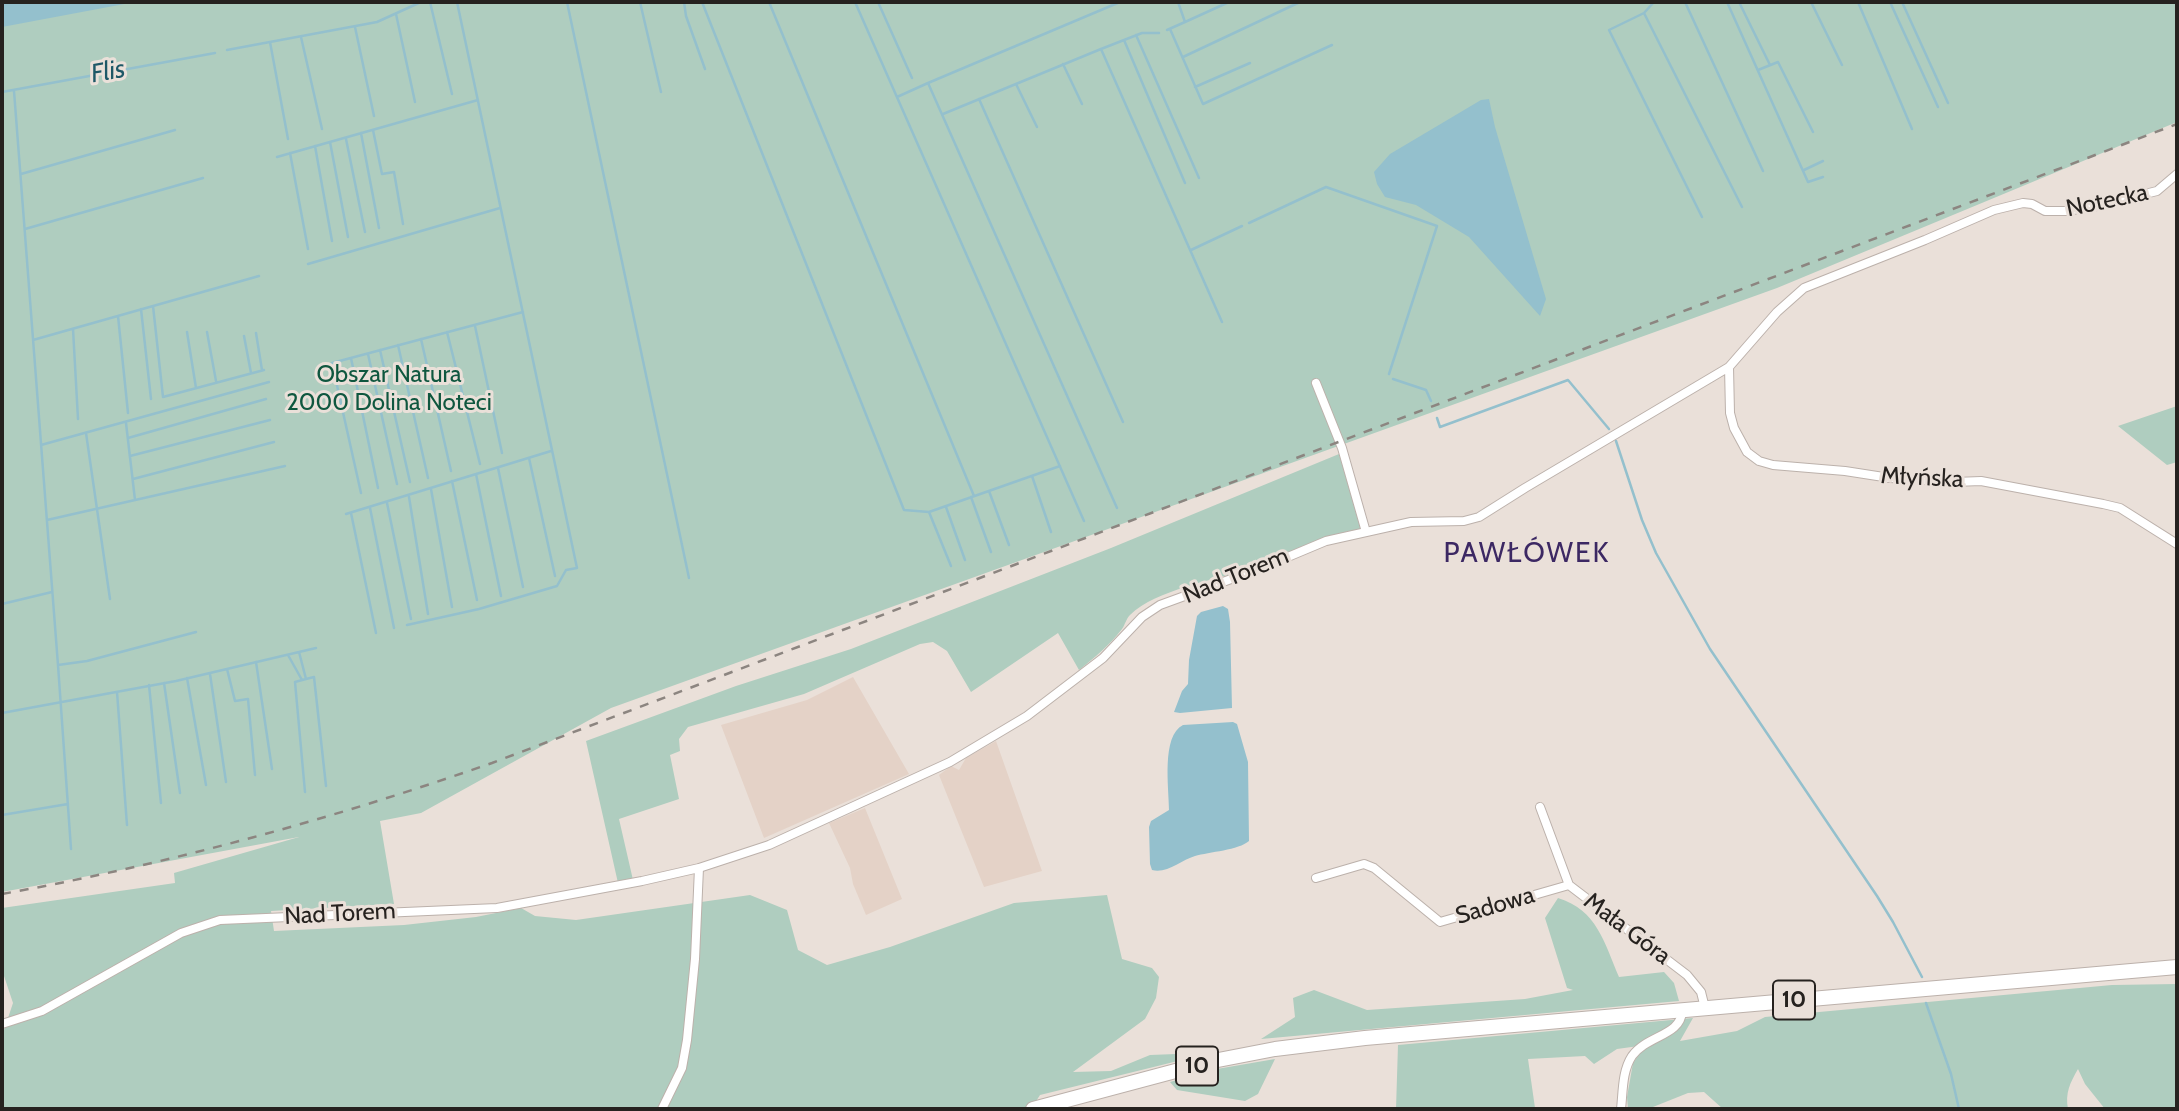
<!DOCTYPE html>
<html>
<head>
<meta charset="utf-8">
<style>
	body { margin:0 }
	#map { position:relative; width:2179px; height:1111px; overflow:hidden; background:#eae0d9; font-family:Cabin,sans-serif }
	canvas { display:block }
	.frame { position:absolute; inset:0; border:4px solid #26221f; pointer-events:none }
</style>
</head>
<body>
<div id="map">
<canvas width="2179" height="1111"></canvas>
<div class="frame"></div>
</div>
<script>
const c = document.querySelector('canvas').getContext('2d');
c.lineJoin = 'round';
function fill(path, color) { c.fillStyle = color; c.fill(path, 'evenodd'); }
function trace(path, color, width, dash) { c.strokeStyle = color; c.lineWidth = width; c.lineCap = dash ? 'butt' : 'round'; c.setLineDash(dash || []); c.stroke(path); }
function write(font, color, halo, rows, align = 'center') {
  c.font = font + ' Cabin,sans-serif'; c.lineWidth = 6; c.setLineDash([]); c.textBaseline = 'middle'; c.strokeStyle = halo; c.fillStyle = color; for (const [text, x, y, turn = 0] of rows) {
    c.save(); c.translate(x, y); c.rotate((+turn || 0) * Math.PI / 180); c.textAlign = isNaN(turn) ? turn : align; if (halo) c.strokeText(text, 0, 0); c.fillText(text, 0, 0); c.restore();
  }
}
fill(new Path2D(`
	M853 677 909 774 764 838 721 725 807 700Z
	M996 741 1042 871 984 887 939 775 951 766 959 770 966 758Z
	M865 808 902 899 866 915 853 884 850 868 829 823Z`), '#e4d2c7');
fill(new Path2D(`
	M2 2H2177V122L1777 288 611 708 421 813 380 821 394 904 271 911 274 931 404 925 476 917 521 908 535 916 576 920 750 895 787 910 798 950 827 965 890 947 1014 903 1107 895 1122 959 1152 968 1159 977 1156 998 1145 1019 1073 1072 1111 1071 1150 1055 1176 1054 1190 1058 1040 1095 1031 1109H2V1036L13 1003 2 970V908L175 883 174 873 299 837 2 892Z
	M2177 406V462L2167 465 2118 426Z
	M1339 454 1361 529C1319 536 1288 554 1249 568 1214 581 1157 589 1130 615 1126 619 1125 625 1122 629 1110 645 1094 658 1079 670L1058 633 971 692 947 651 933 642 920 644 804 694 688 727 679 739 680 751 670 755 679 799 619 819 633 880 618 883 586 741 736 686 851 649 1111 548Z
	M1558 898C1597 910 1604 942 1619 977L1664 972 1674 983 1679 1001 1261 1039 1295 1017 1293 998 1314 990 1367 1010 1525 999 1573 990 1567 988 1545 918Z
	M2177 984V1109H2105L2085 1084 2078 1069C2070 1083 2065 1093 2068 1109H1723L1704 1092 1688 1093 1648 1109H1628L1627 1097 1633 1063 1646 1045 1617 1049 1594 1064 1585 1056 1528 1059 1535 1108 1396 1109 1398 1045 1693 1018 1680 1041 1737 1031 1765 1017 2112 985Z
	M1275 1059 1258 1094 1245 1101 1177 1090 1170 1082 1211 1070Z`), '#afcdbf');
fill(new Path2D(`
	M2 2H135L2 27Z
	M1489 99 1495 127 1546 299 1540 316 1469 237 1416 205 1385 197 1377 184 1374 172 1390 154 1481 100Z
	M1223 606 1228 609 1230 622 1232 708 1180 713 1174 712 1182 691 1188 684 1189 660 1197 616 1201 612Z
	M1233 722 1237 724 1248 762 1249 841C1239 850 1209 852 1195 856 1181 860 1167 874 1152 870L1150 864 1149 827 1151 821 1169 810C1169 788 1161 736 1183 725Z`), '#94c0cd');
trace(new Path2D(`
	M430 2 452 94
	M567 2 689 578
	M640 2 661 92
	M684 2 686 16 705 69
	M702 2 904 510 929 512 1060 466
	M769 2 974 496
	M855 2 1084 521
	M878 2 912 78
	M1654 2 1644 13 1742 207
	M1685 2 1763 171
	M1727 2 1808 182 1823 177
	M1739 2 1770 65
	M1811 2 1842 65
	M1858 2 1912 129
	M1890 2 1938 107
	M1902 2 1948 103
	M2177 2V3
	M1644 13 1609 30 1702 217
	M396 14 415 102
	M1185 22 1229 2
	M355 27 374 116
	M1170 29 1203 104 1332 45
	M1167 30 1185 22 1178 2
	M1136 35 1199 178
	M301 37 322 129
	M1124 40 1185 183
	M270 42 288 139
	M1101 49 1142 33H1159
	M227 50 377 22 421 2
	M1183 57 1300 2
	M1063 64 1082 104
	M1758 70 1778 62 1813 132
	M928 83 1120 2
	M1016 84 1037 127
	M1195 87 1250 63
	M14 91 58 665
	M2 92 215 53
	M897 97 928 83 1117 508
	M979 99 1123 422
	M943 114 1101 49 1222 322
	M373 130 382 174 394 172 403 224
	M361 133 379 228
	M346 139 365 232
	M330 142 348 237
	M315 146 332 241
	M290 153 308 249
	M277 157 478 100
	M1804 170 1823 161
	M21 174 175 130
	M1249 223 1326 187 1437 226 1389 374
	M25 229 203 178
	M1191 250 1242 226
	M308 264 500 208
	M153 306 163 397 264 370
	M141 309 151 399
	M118 316 128 413
	M475 326 502 453
	M73 329 78 419
	M187 332 196 388
	M207 332 216 381
	M447 332 480 464
	M256 333 262 370
	M244 336 251 373
	M421 339 451 471
	M33 340 259 276
	M398 345 428 478
	M380 350 410 482
	M368 354 397 484
	M351 358 378 488
	M1393 379 1426 390 1431 401
	M1437 418 1440 427 1568 380 1609 429
	M126 423 135 500
	M86 433 110 599
	M128 438 266 399
	M1616 441 1642 520 1656 553 1710 649 1877 896 1893 922 1922 977
	M41 445 269 382
	M130 456 270 420
	M529 458 555 576
	M498 468 523 587
	M476 474 501 596
	M1032 476 1051 532
	M133 479 274 442
	M452 481 477 600
	M431 489 452 607
	M989 491 1009 545
	M361 493 332 363 523 312
	M409 497 428 614
	M971 497 991 552
	M387 503 411 619
	M946 507 965 560
	M370 508 394 628
	M929 512 951 566
	M351 513 376 633
	M346 514 551 451
	M47 520 285 466
	M2 604 52 592
	M407 625 479 609 557 586 566 570 577 568 457 2
	M299 652 306 679 314 677 326 786
	M288 655 302 680
	M256 662 272 769
	M227 669 235 701 248 699 255 775
	M210 674 226 782
	M187 678 206 785
	M164 683 180 793
	M149 685 161 803
	M117 692 127 825
	M2 713 176 681 316 648
	M305 792 295 682 306 679
	M2 815 68 804
	M71 849 58 665 87 661 196 632
	M1926 1003 1951 1074 1959 1109`), '#94c0cd', 2.5);
const minor = new Path2D(`
	M1729 367 1730 413 1734 428 1747 452 1759 461 1773 465 1845 471 1890 478 1955 482 1981 481 2103 504 2120 508 2177 544
	M1316 383 1342 448 1366 532
	M1540 807 1569 885 1687 975 1701 992 1705 1008
	M1316 878 1364 864 1374 868 1440 922 1569 885
	M2 1024 42 1011 181 933 220 920 497 908 642 881 699 868 769 845 950 762 1027 716 1103 658 1142 617 1160 605 1264 567 1326 541 1411 522 1464 521 1479 517 1525 488 1729 367 1777 312 1804 288 1925 240 1994 210 2023 203 2032 204 2045 211H2066L2097 206 2157 191 2177 174
	M662 1109 682 1068 687 1040 695 959 699 868
	M1621 1109C1623 1092 1622 1071 1632 1056 1647 1035 1681 1036 1682 1011`);
const trunk = new Path2D(`
	M1033 1109 1213 1061 1275 1049 1365 1038 2177 967`);
trace(minor, '#bcb1ab', 10);
trace(trunk, '#bcb1ab', 16);
trace(minor, '#fff', 8);
trace(trunk, '#fff', 14);
trace(new Path2D(`
	M2 894C169 864 332 819 492 763L2177 124`), '#8c8580', 2.5, [9, 9]);
for (const [x, y, w] of [
	[1794,1000,42],
	[1197,1066,42]
]) { const box = new Path2D(); box.roundRect(x - w / 2, y - 19.5, w, 39, 5); c.fillStyle = '#eae0d9'; c.fill(box); trace(box, '#26221f', 2); }
write('bold 23px', '#26221f', null, [
	["10",1794,1000],
	["10",1197,1066]
]);
write('24px', '#26221f', '#eae0d9', [
	["Notecka",2107,201,-12],
	["Młyńska",1922,478,3],
	["Nad Torem",1236,576,-22],
	["Sadowa",1495,906,-16],
	["Nad Torem",340,914,-3],
	["Mała Góra",1627,929,37]
]);
write('24px', '#0f573f', '#eae0d9', [
	["Obszar Natura",389,375],
	["2000 Dolina Noteci",389,403]
]);
write('italic 26px', '#1e5867', '#eae0d9', [
	["Flis",108,72,-10]
]);
c.letterSpacing = '2px';
write('28px', '#3c2863', '#eae0d9', [
	["PAWŁÓWEK",1527,554]
]);
c.letterSpacing = '0px';
</script>
</body>
</html>
